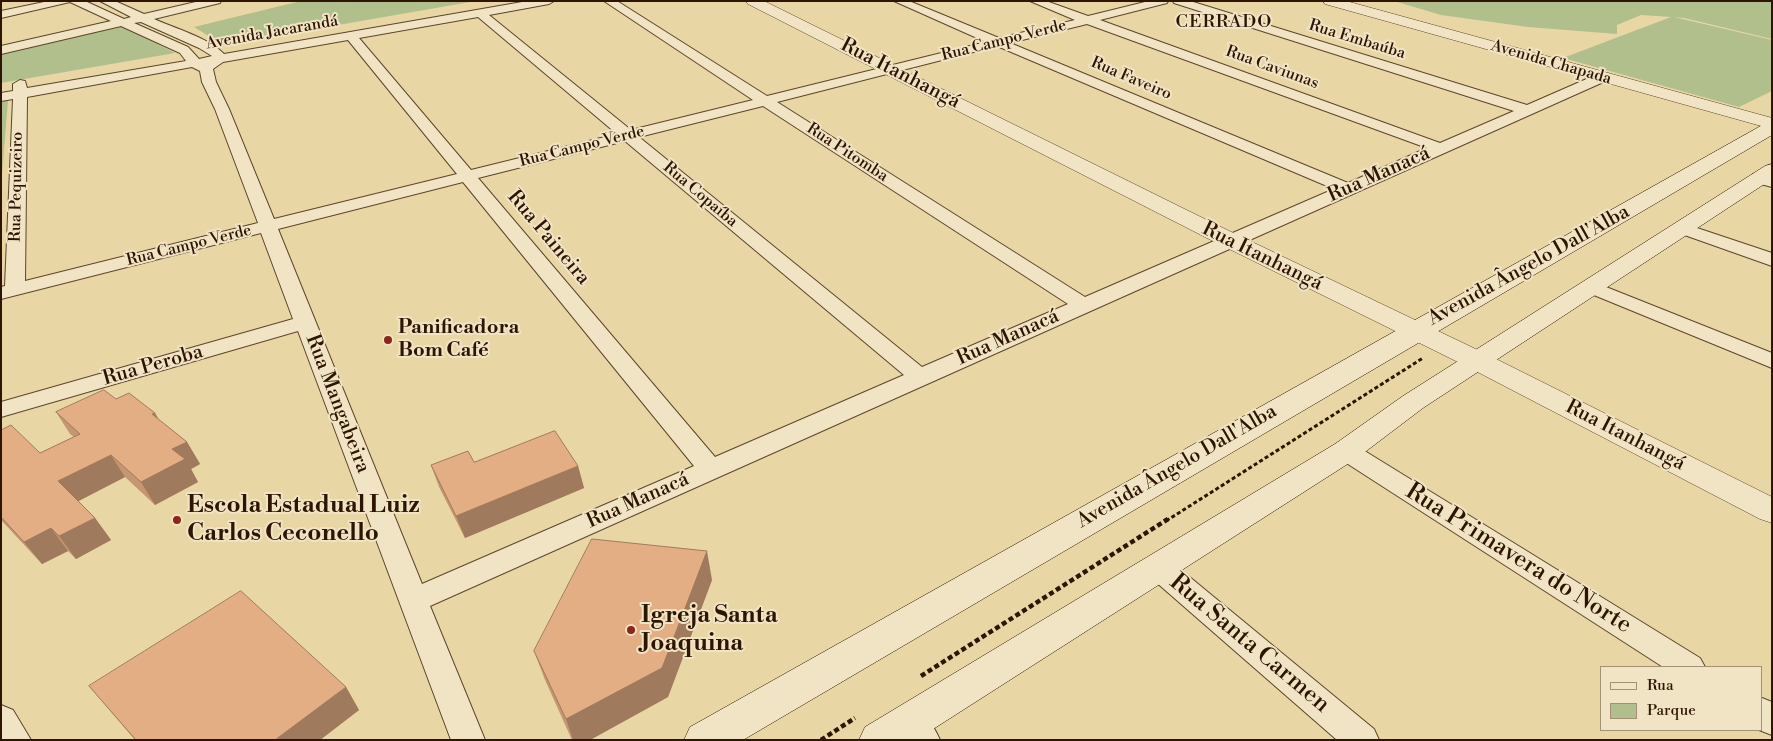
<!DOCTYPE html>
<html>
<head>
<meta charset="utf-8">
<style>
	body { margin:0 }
	#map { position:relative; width:1773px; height:741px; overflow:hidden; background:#e9d6a5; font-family:"Libre Bodoni",serif }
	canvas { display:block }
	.frame { position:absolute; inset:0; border:2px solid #2d1502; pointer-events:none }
	.legend { position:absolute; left:1600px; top:666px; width:162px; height:65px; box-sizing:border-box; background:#f1e4c4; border:1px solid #a39176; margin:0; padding:6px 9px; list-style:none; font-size:15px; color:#2d1502 }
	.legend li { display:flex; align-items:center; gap:10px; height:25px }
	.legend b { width:25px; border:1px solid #a39176 }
</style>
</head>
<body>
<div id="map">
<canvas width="1773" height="741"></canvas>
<div class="frame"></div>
<ul class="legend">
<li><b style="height:6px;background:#f1e4c4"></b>Rua</li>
<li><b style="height:14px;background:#b0bf8b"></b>Parque</li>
</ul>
</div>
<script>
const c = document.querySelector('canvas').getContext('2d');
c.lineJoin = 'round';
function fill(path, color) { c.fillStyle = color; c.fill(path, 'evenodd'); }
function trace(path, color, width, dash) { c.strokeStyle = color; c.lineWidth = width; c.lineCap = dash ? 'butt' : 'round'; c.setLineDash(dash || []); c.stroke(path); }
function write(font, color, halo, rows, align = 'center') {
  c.font = font + ' "Libre Bodoni",serif'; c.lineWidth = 4; c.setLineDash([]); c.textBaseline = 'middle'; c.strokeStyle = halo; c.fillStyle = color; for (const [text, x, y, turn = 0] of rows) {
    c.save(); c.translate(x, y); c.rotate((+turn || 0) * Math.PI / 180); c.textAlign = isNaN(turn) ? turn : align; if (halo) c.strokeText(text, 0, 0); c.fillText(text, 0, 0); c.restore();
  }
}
fill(new Path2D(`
	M301 1H476L223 45 194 27Z
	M1394 1H1772V39L1684 18 1674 17 1772 40V91L1739 107 1563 58 1671 17 1641 15 1617 25V34L1528 27 1441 15Z
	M123 26 175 53 1 83V53Z
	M8 100 1 187V101Z`), '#b0bf8b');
const minor = new Path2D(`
	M49 1H85L124 19 131 17 100 1H115L144 14 200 1H221L220 3 154 19C174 28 209 38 224 54L528 1H554L549 4 489 15 631 130 753 100 604 1H617L767 96 986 42 894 1H909L999 38 1075 20 1030 1H1046L1088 16 1149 1H1168L1167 3 1100 20 1440 143 1514 111 1174 3 1173 1H1190L1527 105 1598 74H1608L1610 77 1608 80 430 606 485 740H451L298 331 1 417V402L293 319 261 233 1 299V287L5 286 13 99 1 101V93L13 91V84L20 80 25 81 27 88 186 61 180 53 121 26 1 54V46L111 21 70 2 1 18V11ZM478 17 617 134 471 170 359 38ZM141 22 199 48 212 56 199 59 188 47 134 23ZM1087 24 1427 148 1348 183 1010 43ZM348 40 457 174 274 219 229 109 216 82 213 69 223 62ZM997 46 1334 189 1085 297 777 102ZM192 67 200 71 202 82 215 109 258 223 25 281 27 97ZM763 106 1068 304 922 367 639 137ZM625 141 904 375 715 457 478 178ZM463 182 694 466 422 584 278 229Z
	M1759 173 1772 177V187L1753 182 1751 178 1753 174Z
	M1682 223 1772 253V266L1676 232 1673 228 1676 224Z
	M1591 281 1772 353V368L1584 291 1581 287 1584 283Z
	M1346 443 1355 445 1700 658 1705 667H1663L1337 457 1334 451 1337 445Z
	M1159 557 1169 560 1374 729 1379 740H1337L1149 576 1145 568 1149 560Z
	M1762 698 1772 702V735L1759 730H1762Z
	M1 705 13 710 31 740H1Z
	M909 707C925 713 933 724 940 740H903L892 722 897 711Z`);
const tertiary = new Path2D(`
	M746 1H764L1223 228 1486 354 1772 497V523L1760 519 1466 366 1207 238 748 4Z
	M1323 1H1346L1772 118V129L1325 4Z`);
const secondary = new Path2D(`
	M1772 122V135L743 740H684L690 727 1766 123Z
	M1772 164V179L1423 408 1357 458 916 740H859L865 727 1335 444 1403 396 1765 166Z`);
trace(minor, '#5c452b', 2);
trace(tertiary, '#5c452b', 1);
trace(secondary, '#2d1502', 1);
trace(new Path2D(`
	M1166 521 1423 358`), '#2d1502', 3, [4, 2.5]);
trace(new Path2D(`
	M921 676 1168 519
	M821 740 855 718`), '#2d1502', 4.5, [5, 3]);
fill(minor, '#f1e4c4');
fill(tertiary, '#f1e4c4');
fill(secondary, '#f1e4c4');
fill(new Path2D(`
	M56 412 155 413 159 420 187 442 200 464 191 469 198 482 155 505 125 477 78 501 95 518 111 540 76 559 68 551 42 564 1 520V430L40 453 74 437 70 434Z
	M474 462 578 466 584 488 465 538 439 487 431 465Z
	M712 580 668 697 590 740H572L545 680 534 651Z
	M89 686 346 687 359 710 320 740H135Z`), '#c49672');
fill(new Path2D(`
	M155 413 167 435 152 414Z
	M187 442 200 464 191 469 198 482 155 505 141 482 172 449Z
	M111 455 125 477 73 504 58 481Z
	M578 466 584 488 465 538 456 516Z
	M95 518 111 540 76 559 59 536Z
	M51 528 68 551 42 564 24 542Z
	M707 551 712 580 668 697 590 740H573L566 719Z
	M346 687 359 710 320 740H275Z`), '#a07a5d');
const building = new Path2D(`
	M104 390 116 399 129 393 155 413 152 414 187 442 172 449 185 459 141 482 111 455 58 481 95 518 59 536 51 528 24 542 1 517V430L11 425 40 453 80 434 56 412Z
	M555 431 578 466 456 516 431 465 468 451 474 462Z
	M592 539 707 551 662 668 566 719 534 651Z
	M241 591 346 687 275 740H136L89 686Z`);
fill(building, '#e4ae85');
trace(building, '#a07a5d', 1);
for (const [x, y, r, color] of [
	[388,340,5,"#8f2418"],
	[177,520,5,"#8f2418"],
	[631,630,5,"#8f2418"]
]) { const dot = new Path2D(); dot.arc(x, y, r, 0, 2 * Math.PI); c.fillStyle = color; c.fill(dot); trace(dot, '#f1e4c4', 2); }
write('16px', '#2d1502', '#f1e4c4', [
	["Avenida Jacarandá",272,33,-10],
	["Rua Embaúba",1357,40,17],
	["Rua Campo Verde",1004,41,-14],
	["Avenida Chapada",1551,63,16],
	["Rua Caviunas",1272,68,20],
	["Rua Faveiro",1131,79,23],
	["Rua Campo Verde",582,147,-14],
	["Rua Pitomba",847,153,33],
	["Rua Pequizeiro",17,187,-89],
	["Rua Copaíba",700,195,40],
	["Rua Campo Verde",189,246,-14]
]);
c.letterSpacing = '1px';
write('18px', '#2d1502', '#f1e4c4', [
	["CERRADO",1224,23]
]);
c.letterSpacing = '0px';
write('20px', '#2d1502', '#f1e4c4', [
	["Rua Itanhangá",900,74,27],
	["Rua Manacá",1379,175,-24],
	["Rua Paineira",548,238,50],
	["Rua Itanhangá",1262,257,26],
	["Avenida Ângelo Dall'Alba",1529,266,-29],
	["Rua Manacá",1008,338,-24],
	["Rua Peroba",153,366,-16],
	["Rua Mangabeira",337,404,69],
	["Rua Itanhangá",1625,436,27],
	["Avenida Ângelo Dall'Alba",1177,467,-30],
	["Rua Manacá",638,501,-24]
]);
write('bold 20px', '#2d1502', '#f1e4c4', [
	["Panificadora",398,328],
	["Bom Café",398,351]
], 'left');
write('bold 24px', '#2d1502', '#f1e4c4', [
	["Escola Estadual Luiz",187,506],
	["Carlos Ceconello",187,534],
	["Igreja Santa",641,616],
	["Joaquina",641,644]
], 'left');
write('24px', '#2d1502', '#f1e4c4', [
	["Rua Primavera do Norte",1518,559,32],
	["Rua Santa Carmen",1249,644,40]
]);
</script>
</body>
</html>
